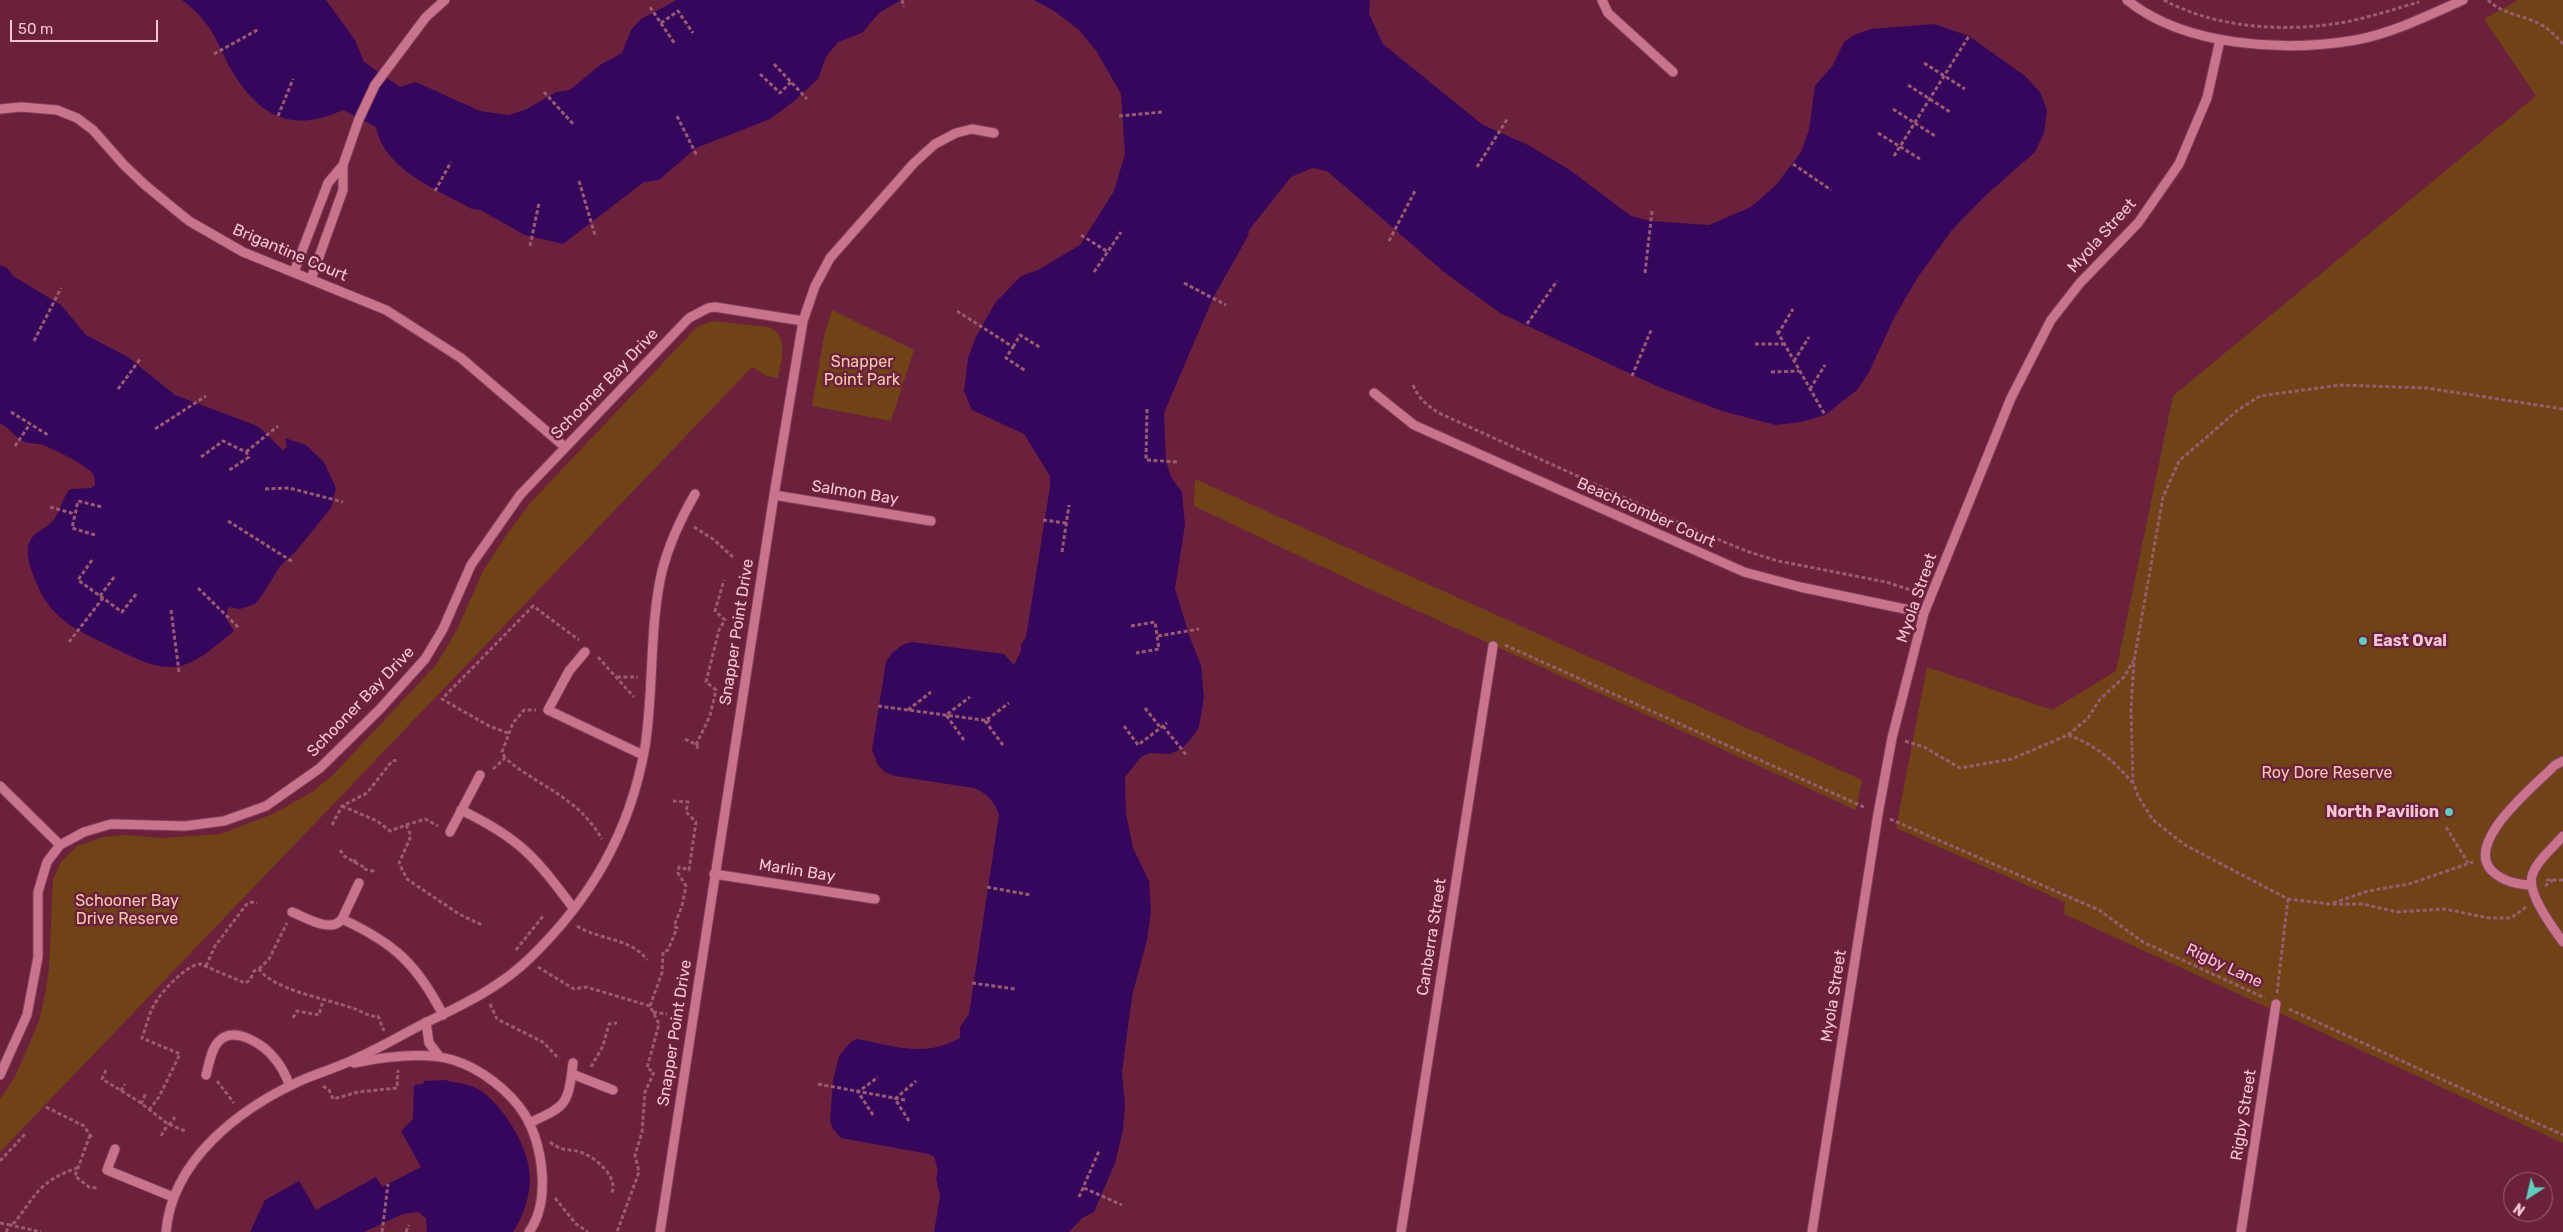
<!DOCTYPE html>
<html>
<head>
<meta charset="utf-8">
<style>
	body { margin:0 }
	#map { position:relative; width:2563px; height:1232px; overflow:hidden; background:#6b213c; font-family:Rubik,sans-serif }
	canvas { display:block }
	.north { position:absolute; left:2503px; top:1172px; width:50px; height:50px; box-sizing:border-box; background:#6b213c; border:1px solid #a26378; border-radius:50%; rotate:215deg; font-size:14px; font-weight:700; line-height:20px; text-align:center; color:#f4c6d1 }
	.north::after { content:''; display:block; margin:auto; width:18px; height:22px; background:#5bcebc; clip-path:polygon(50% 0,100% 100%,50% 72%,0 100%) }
	.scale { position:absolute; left:10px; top:20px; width:148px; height:22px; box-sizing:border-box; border:2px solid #f4c6d1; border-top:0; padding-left:6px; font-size:15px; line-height:18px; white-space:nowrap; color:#f4c6d1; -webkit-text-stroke:4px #6b213c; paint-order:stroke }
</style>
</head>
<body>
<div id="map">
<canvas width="2563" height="1232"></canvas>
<div class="north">N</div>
<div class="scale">50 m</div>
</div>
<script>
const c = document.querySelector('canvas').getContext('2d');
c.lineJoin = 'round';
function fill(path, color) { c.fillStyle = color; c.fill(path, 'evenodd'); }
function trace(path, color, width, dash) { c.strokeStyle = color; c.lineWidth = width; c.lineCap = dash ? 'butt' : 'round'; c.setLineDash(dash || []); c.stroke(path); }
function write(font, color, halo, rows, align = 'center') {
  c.font = font + ' Rubik,sans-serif'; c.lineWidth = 5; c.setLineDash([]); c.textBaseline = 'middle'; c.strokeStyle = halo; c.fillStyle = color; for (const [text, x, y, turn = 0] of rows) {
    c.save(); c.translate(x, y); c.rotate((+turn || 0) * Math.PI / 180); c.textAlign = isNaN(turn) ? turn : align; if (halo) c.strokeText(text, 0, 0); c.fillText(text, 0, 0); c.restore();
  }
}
fill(new Path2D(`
	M2518 0H2563V1143L2064 914 2065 902 1896 828 1927 667 2052 710 2116 671 2173 396 2536 96 2484 19Z
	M832 310 914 350 891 421 812 406 824 336Z
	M712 321 768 327C790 335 781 361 778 378L767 376 752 367 0 1152V1099L15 1077 39 1021 45 995 49 969 53 879 61 862 77 846 103 837 124 835 162 838 221 834 275 813 312 792 332 776 436 665 457 630 483 571 507 534 531 502 697 327Z
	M1195 479 1862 780 1856 810 1365 587 1194 506Z`), '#6f4316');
fill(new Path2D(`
	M182 0H326L355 40 364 62 400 87 416 82 480 111 509 115 527 109 556 92 570 90 600 65 622 53 631 30 641 19 677 0H901L879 13 862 33 838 42 826 57 818 79 793 102 770 119 696 148 659 180 644 182 563 244 525 235 480 210 472 209C437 189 385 171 376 127L343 110C288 135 256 114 228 64 221 50 215 34 204 21 198 13 190 6 182 0Z
	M1034 0H1370L1369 14 1383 44 1483 125 1528 145 1570 170 1631 216 1650 221 1709 225 1751 207 1776 185 1801 152 1809 130 1815 86 1833 65 1844 42 1854 35 1871 29 1934 24 1969 36 2025 76 2040 92 2047 110 2044 133 2035 152 1986 195 1952 230 1918 277 1895 316 1869 372 1857 390 1825 415 1801 422 1776 425 1722 411 1659 387 1500 313 1444 272 1327 171 1312 168 1291 177 1249 230 1248 236 1213 298 1164 413 1166 461 1171 477 1182 492 1185 525 1175 588 1190 638 1201 665 1204 697 1199 727 1191 739 1181 749 1170 754 1150 753 1141 757 1125 777 1126 813 1133 848 1149 881 1151 911 1147 940 1132 996 1122 1072 1125 1106 1123 1130 1115 1163 1094 1212 1082 1218 1069 1232H934L940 1196 936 1179 938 1170 934 1157 929 1154 841 1138 833 1129 830 1121 833 1081 839 1056 850 1043 857 1039C895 1046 924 1058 960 1038V1027L969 1014 999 815C994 801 988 794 974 788L895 776 885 772 878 765 872 750 886 662 891 654 902 645 912 642 1004 654 1014 665 1021 651V645L1026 637 1050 487V476L1024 434 972 410 964 391 968 358 976 337 995 303 1021 276 1038 270 1080 245 1114 191 1125 154 1121 94 1097 52 1078 29 1054 11Z
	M0 265 7 268 13 276 61 305 86 335 128 357 175 395 255 425C266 431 273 442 283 450L287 447 285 438 306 445 324 462 336 488 331 508 297 550 280 566 263 594 255 604 240 609 228 607 227 620 234 631C217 644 196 666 172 667 154 668 135 658 118 650 82 632 52 623 36 582 32 572 27 560 28 549 29 533 42 532 52 522 61 512 61 499 70 489L91 488 95 485C95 482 95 477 93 474 88 466 49 446 39 444 32 443 27 444 21 440 12 435 10 427 0 424Z
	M445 1080C455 1083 469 1084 478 1089 504 1105 531 1150 530 1181 529 1199 523 1217 513 1232H427L426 1218 418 1212 403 1214 364 1232H250L265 1200 299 1181 316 1210 376 1177 382 1187 421 1167 401 1131 413 1119 414 1085 423 1084 424 1081Z`), '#35075c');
const minor = new Path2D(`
	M1602 0 1608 13 1673 72
	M2127 0C2185 47 2285 52 2356 40 2393 33 2429 15 2463 0
	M0 109 21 107 57 110 77 118 93 130 124 165 145 185 189 221 243 252 386 310 461 358 565 447
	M294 272 328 183 343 165 359 119 375 85 426 17 445 0
	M311 279 343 190V165
	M1374 393 1414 425 1744 572 1800 587 1924 613
	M774 495 931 521
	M585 652 569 671 548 710 643 755
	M0 786 60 845
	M461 810C521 839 535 857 574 909
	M450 832 480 775
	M2563 836C2553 848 2536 861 2532 876 2527 894 2553 928 2563 942
	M714 874 875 899
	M2531 885C2516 884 2504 882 2492 871 2463 842 2536 785 2555 765L2563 761
	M292 912C305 917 331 934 342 919 394 943 417 964 443 1015
	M342 919 359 883
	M426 1022 429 1043 439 1056
	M354 1063C384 1057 423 1051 453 1060 480 1068 510 1091 525 1115 543 1146 551 1201 529 1232
	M572 1074 613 1090
	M0 1075 27 1015 38 957V892L47 862 60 845 84 832 111 824 185 826 224 821 266 806 320 768 380 709 425 659 443 629 471 565 520 495 689 318 708 308 715 307 803 321
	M206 1075C209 1064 211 1050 218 1042 234 1024 264 1045 275 1059 282 1067 286 1076 290 1086
	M529 1123C566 1106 568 1106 573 1063
	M115 1149 107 1170 173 1197
	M166 1232C172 1160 239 1109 300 1081 320 1072 340 1067 359 1057 382 1047 403 1034 425 1023 462 1005 499 988 529 959 591 899 630 832 645 747 654 689 649 628 662 571 669 544 681 518 695 494
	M660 1232 774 495 803 321 815 286 830 258 914 163 935 144 956 133 972 129 994 133
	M1401 1232 1493 646
	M1812 1232 1878 814 1892 738 1924 613 2011 398 2051 320 2080 283 2138 223 2179 164 2207 98 2220 40
	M2241 1232 2276 1004`);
trace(minor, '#82405b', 11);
trace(new Path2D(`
	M902 0 904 7
	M2164 0C2213 27 2279 32 2333 24 2362 20 2391 10 2419 2
	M2488 0C2502 14 2522 15 2538 23 2549 29 2555 35 2563 44
	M650 7 675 44
	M661 23 678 11 693 33
	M214 54 259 29
	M1924 63 1965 89
	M774 64 807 99
	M760 74 780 93 791 82
	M1908 85 1950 112
	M544 92 574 125
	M1893 109 1935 136
	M278 116 293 79
	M677 116 697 156
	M1119 116 1162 112
	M1878 133 1920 159
	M1894 156 1969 36
	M1793 164 1831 190
	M1477 167 1508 118
	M579 181 595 235
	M435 191 451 162
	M1081 235 1108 252
	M1389 241 1416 189
	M530 246 539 203
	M1094 272 1121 232
	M1645 273 1652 211
	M1184 283 1226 305
	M957 311 1013 347 1006 358 1026 371
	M1527 324 1557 281
	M1777 331 1825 415
	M1778 334 1793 309
	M34 341 61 288
	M1755 344H1784
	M1013 347 1020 335 1041 348
	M1794 361 1809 337
	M1771 372 1799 371
	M1632 376 1652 328
	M1413 385C1419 399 1427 406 1441 414L1707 535 1749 552 1778 561 1886 582 1911 590
	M118 389 141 358
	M1810 389 1825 365
	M1147 409 1146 460 1178 462
	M11 412 48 435
	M155 429 206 396
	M15 446 30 424
	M246 452 278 426
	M201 457 223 441 246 452 249 457 228 471
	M265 489 289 488 343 502
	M50 507 75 514
	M1043 520 1066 523
	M228 521 293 562
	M694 527 713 539 734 558
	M95 535 72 528 78 501 102 507
	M1062 552 1069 505
	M92 560 78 580 122 612 137 593
	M198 588 239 628
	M100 596 115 576
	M171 610 179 672
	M1131 626 1155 622 1159 649 1136 653
	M1158 636 1199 629
	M69 642 103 598
	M1505 645 1866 808
	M598 657 634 697
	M617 677H638
	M878 706 990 721
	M1145 708 1160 727
	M908 710 931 692
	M1124 726 1138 745 1167 723
	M1163 726 1187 756
	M508 733 489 726 442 699 533 606 579 640
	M2068 735 2088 718 2100 699 2124 677 2133 661
	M685 739 697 745 698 751
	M964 740 946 715 970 697
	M1905 741 1924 747 1960 768 2012 759 2068 735C2095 745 2113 760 2132 782
	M696 745 710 716 716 690 706 682 719 630 725 620 715 611 724 580
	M1003 745 985 721 1009 703
	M505 758 502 752 513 723 524 710H536
	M493 769 505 758C540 788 576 795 602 839
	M342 806 377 821 390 831 406 825 411 836 399 863 407 879 459 914 482 925
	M1890 819 2099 910 2143 942 2265 998
	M332 825 342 806 367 793 392 761 398 760
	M406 825 425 819 438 826
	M2446 827 2468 863
	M340 850 344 856 365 868
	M354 863 357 857
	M364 869 373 871 376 869
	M2546 880H2563
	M2545 886 2554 879
	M987 887 1031 895
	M2333 903 2368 891 2409 884 2473 862
	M2526 907 2511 918H2489L2445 909 2397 912 2363 904H2329L2288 899 2185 845 2153 820 2138 796 2133 782 2131 710 2134 661 2163 497 2179 461 2238 410 2260 396 2340 385 2427 388 2563 409
	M577 926C598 940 632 938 647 960
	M516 950 543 916
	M206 966 215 946 246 905 251 902 257 903
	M538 967 574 989 586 987 650 1006 659 1024 647 1068 654 1072 645 1092 642 1132 635 1155 639 1172 617 1232
	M259 969 269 959 287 923
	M972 983 1015 989
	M2277 993 2288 899
	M490 1004 497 1019 543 1042 559 1059
	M650 1006 662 973 663 952 668 950 677 928 674 926 682 906 686 886 678 873 679 867 689 870 696 822 686 812 688 802 673 801
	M2289 1009 2563 1135
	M653 1012 667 1014
	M293 1018 297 1011 319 1015 323 1000
	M591 1067 603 1046 609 1024 617 1023
	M106 1070 102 1079 138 1101 168 1124 185 1131
	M217 1081 234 1103
	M818 1084 905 1100
	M323 1086 329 1090 333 1099 358 1092 397 1088 398 1070
	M121 1091 125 1084
	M141 1104 146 1093
	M46 1107 84 1126 92 1138
	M149 1110 159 1097 180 1054 142 1038C146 1027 149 1014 154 1005 161 992 186 965 200 964L245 983 250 980 254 971 259 969C273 990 328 999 352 1008 360 1010 370 1018 378 1016L384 1031
	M873 1115 858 1092 878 1077
	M909 1121 895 1099 916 1081
	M169 1125 175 1117
	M90 1135 75 1176 89 1187 97 1188
	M161 1136 168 1124
	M550 1142C566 1154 568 1147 583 1153 597 1159 620 1178 611 1195
	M0 1161 26 1133
	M1084 1188 1122 1205
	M1079 1197 1099 1151
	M555 1198 576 1224 588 1232
	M0 1223 10 1225 15 1222C37 1193 40 1181 77 1168
	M6 1232 10 1225 41 1232
	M382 1232 388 1184
	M406 1232 409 1225`), '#9a5a6f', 3, [4, 2.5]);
trace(minor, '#c8748d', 9);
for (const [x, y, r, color] of [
	[2363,641,5,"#5bcebc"],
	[2449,812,5,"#5bcebc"]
]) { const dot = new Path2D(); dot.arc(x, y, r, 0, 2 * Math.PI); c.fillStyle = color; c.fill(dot); trace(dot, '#6b213c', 2); }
write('16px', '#f4c6d1', '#6b213c', [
	["Myola Street",2102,236,-48],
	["Brigantine Court",290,253,23],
	["Schooner Bay Drive",605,384,-46],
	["Salmon Bay",855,493,9],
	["Beachcomber Court",1646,513,24],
	["Myola Street",1917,598,-71],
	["Snapper Point Drive",737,632,-81],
	["Schooner Bay Drive",361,702,-46],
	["Marlin Bay",797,871,9],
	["Canberra Street",1432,937,-81],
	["Rigby Lane",2224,966,25],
	["Myola Street",1834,996,-81],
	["Snapper Point Drive",675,1033,-81],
	["Rigby Street",2244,1115,-81]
]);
write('16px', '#f5cba9', '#6b213c', [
	["Snapper",862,362],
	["Point Park",862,380],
	["Roy Dore Reserve",2327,773],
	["Schooner Bay",127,901],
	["Drive Reserve",127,919]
]);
write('bold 16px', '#f4c6d1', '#6b213c', [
	["East Oval",2373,641],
	["North Pavilion",2439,812,"right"]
], 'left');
</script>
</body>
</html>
